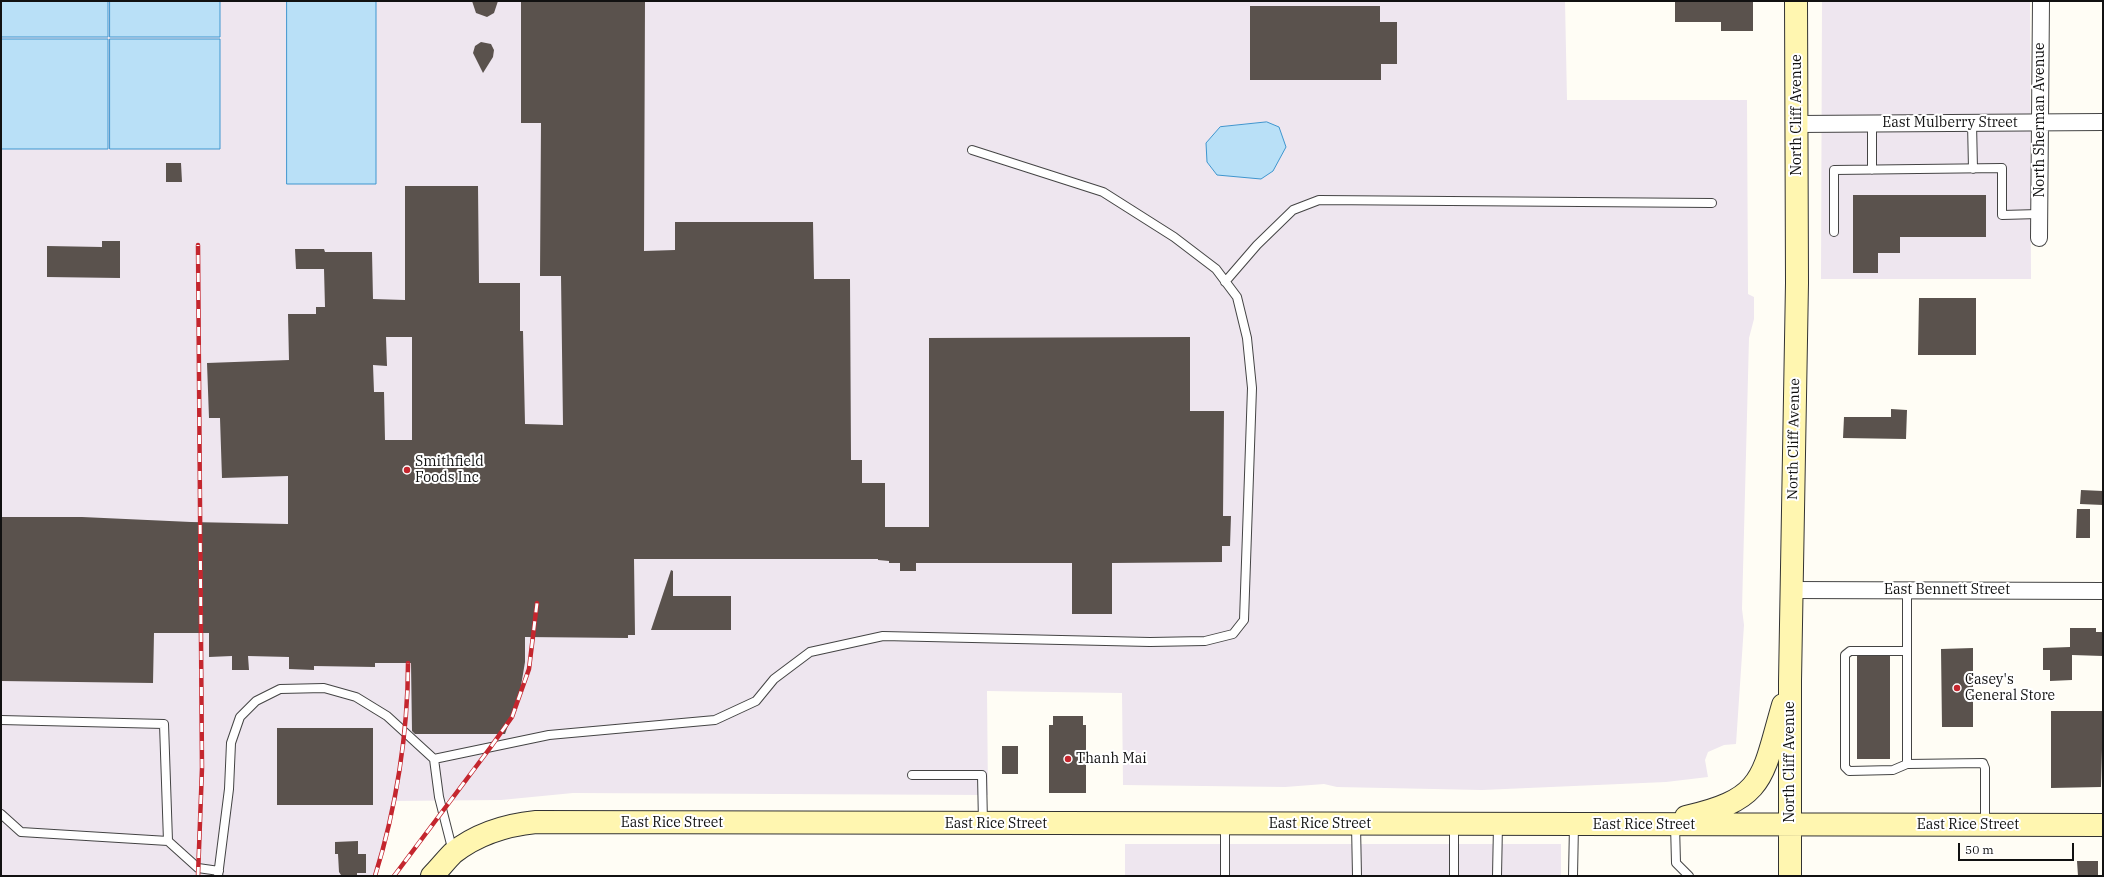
<!DOCTYPE html>
<html>
<head>
<meta charset="utf-8">
<style>
	body { margin:0 }
	#map { position:relative; width:2104px; height:877px; overflow:hidden; background:#fffdf5; font-family:"IBM Plex Serif",serif }
	canvas { display:block }
	.frame { position:absolute; inset:0; border:2px solid #111; pointer-events:none }
	.scale { position:absolute; left:1958px; top:843px; width:116px; height:18px; box-sizing:border-box; border:2px solid #111; border-top:0; padding-left:5px; font-size:12px; line-height:14px; white-space:nowrap; color:#111; -webkit-text-stroke:3px #fff; paint-order:stroke }
</style>
</head>
<body>
<div id="map">
<canvas width="2104" height="877"></canvas>
<div class="frame"></div>
<div class="scale">50 m</div>
</div>
<script>
const c = document.querySelector('canvas').getContext('2d');
c.lineJoin = 'round';
function fill(path, color) { c.fillStyle = color; c.fill(path, 'evenodd'); }
function trace(path, color, width, dash) { c.strokeStyle = color; c.lineWidth = width; c.lineCap = dash ? 'butt' : 'round'; c.setLineDash(dash || []); c.stroke(path); }
function write(font, color, halo, rows, align = 'center') {
  c.font = font + ' "IBM Plex Serif",serif'; c.lineWidth = 4; c.setLineDash([]); c.textBaseline = 'middle'; c.strokeStyle = halo; c.fillStyle = color; for (const [text, x, y, turn = 0] of rows) {
    c.save(); c.translate(x, y); c.rotate((+turn || 0) * Math.PI / 180); c.textAlign = isNaN(turn) ? turn : align; if (halo) c.strokeText(text, 0, 0); c.fillText(text, 0, 0); c.restore();
  }
}
fill(new Path2D(`
	M1 1H1565L1567 100H1747L1748 294 1754 297V319L1749 338 1742 609 1744 625 1736 744 1724 745 1708 752 1705 760 1708 777 1666 782 1482 790 1337 787 1324 784 1285 787 1123 785 1122 693 987 691 988 795 573 793 501 800 393 801 375 876H1Z
	M1822 1H2030L2031 279H1821Z
	M1125 844H1561V876H1125Z`), '#eee6ef');
const water = new Path2D(`
	M1 1H108V37H1Z
	M110 1H220V37H110Z
	M287 1H376V184H287Z
	M1 39H108V149H1Z
	M110 39H220V149H110Z
	M1267 122 1279 127 1286 147 1273 171 1261 179 1217 175 1207 162 1206 143 1220 127Z`);
fill(water, '#b9e0f7');
trace(water, '#3f96cf', 1);
fill(new Path2D(`
	M472 1H498L494 13 487 17 476 13Z
	M521 1H645L644 251 675 250V222H813L814 279H850L851 460H862V483H885V527H929V338L1190 337V411H1224L1223 516H1231L1230 546H1222V562L1112 563V614H1072V563H916V571H900V563H889V561L878 560V559H634L635 635H628V638L525 637V662L520 692 505 734H415L412 731 411 663H375V667L314 666V670L289 669V657L248 656 249 670H232V656L209 657V633H154L153 683 1 681V517H82L191 522 288 524V476L222 478 220 418H209L207 363 289 360 288 314H316V307H325L324 269H296L295 249H324L325 252H372L373 299 405 300V186H478L479 283H520V331H523L525 424 563 425 561 276H540L541 123H521ZM386 337H412V440H385L384 392H374L373 365 387 366Z
	M1675 1H1753V31H1721V22H1675Z
	M1250 6H1380V22H1397V64H1381V80H1250Z
	M481 42 491 44 494 50 493 57 483 73 473 53 475 46Z
	M166 163H181L182 182H166Z
	M1853 195H1986V237H1900V253H1878V273H1853Z
	M102 241H120V278L47 277V246L102 247Z
	M1919 298H1976V355H1918Z
	M1891 409 1907 410 1906 439 1843 438 1844 417H1891Z
	M2081 490 2103 491V505L2080 504Z
	M2077 509H2090V538H2076Z
	M671 570 673 571V596H731V630H651Z
	M2070 628H2096V632H2103V656L2072 655V680L2050 681V670H2043V648L2070 647Z
	M1973 648V727H1942L1941 649Z
	M1857 656H1890V759H1857Z
	M2051 711H2103L2101 787 2051 788Z
	M1053 716H1083V725H1086V793H1049V725H1053Z
	M277 728H373V805H277Z
	M1002 746H1018V774H1002Z
	M358 841V854H366V873H357V876L341 875 339 872 338 854H335V842Z
	M2077 861H2098V876H2078Z`), '#5a524d');
const lane = new Path2D(`
	M1972 123 1973 169
	M1872 170V123
	M1834 232V170L2002 168V215L2039 214
	M1225 282 1257 245 1293 210 1319 200 1712 203
	M1907 590V764L1983 763 1985 768V825
	M1907 651H1850L1845 655V767L1849 771 1893 770 1907 764
	M1 720 164 724 168 841 21 832 1 814
	M434 759 549 735 715 720 756 701 774 679 810 652 883 636 1150 642 1205 641 1233 634 1244 620 1252 388 1247 338 1237 297 1216 269 1174 237 1103 192 972 150
	M912 775H982L983 823
	M1356 825 1357 876
	M1454 825V876
	M1675 825 1676 863 1689 876
	M168 841 198 868 219 871
	M218 876 229 789 231 743 240 717 256 701 280 689 324 688 356 697 387 716 434 759 439 797 453 852
	M1225 876V825
	M1497 876 1498 825
	M1573 876 1574 825`);
const street = new Path2D(`
	M1797 124 2103 122
	M2039 238 2041 1
	M1791 590 2103 591`);
const secondary = new Path2D(`
	M1686 817C1766 799 1762 777 1783 705
	M432 876C439 869 446 860 453 853 477 834 506 825 536 822L2103 825
	M1790 876V681L1797 283 1796 1`);
trace(lane, '#444', 10);
trace(street, '#444', 18);
trace(secondary, '#333', 24);
trace(lane, '#fff', 8);
trace(street, '#fff', 16);
trace(secondary, '#fff6b0', 22);
const rail = new Path2D(`
	M198 876 202 768 198 245
	M375 876C396 809 408 733 408 663
	M394 876 490 748 512 717 529 669 537 603`);
trace(rail, '#c4262e', 4.5);
trace(rail, '#fff', 3, [9]);
for (const [x, y, r, color] of [
	[407,470,4,"#c4262e"],
	[1957,688,4,"#c4262e"],
	[1068,759,4,"#c4262e"]
]) { const dot = new Path2D(); dot.arc(x, y, r, 0, 2 * Math.PI); c.fillStyle = color; c.fill(dot); trace(dot, '#fff', 1.5); }
write('14px', '#111', '#fff', [
	["North Cliff Avenue",1797,115,-90],
	["North Sherman Avenue",2040,120,-90],
	["East Mulberry Street",1950,123],
	["North Cliff Avenue",1794,439,-89],
	["East Bennett Street",1947,590],
	["North Cliff Avenue",1790,762,-90],
	["East Rice Street",672,823],
	["East Rice Street",996,824],
	["East Rice Street",1320,824],
	["East Rice Street",1644,825],
	["East Rice Street",1968,825]
]);
write('14px', '#111', '#fff', [
	["Smithfield",415,462],
	["Foods Inc",415,478],
	["Casey's",1965,680],
	["General Store",1965,696],
	["Thanh Mai",1076,759]
], 'left');
</script>
</body>
</html>
